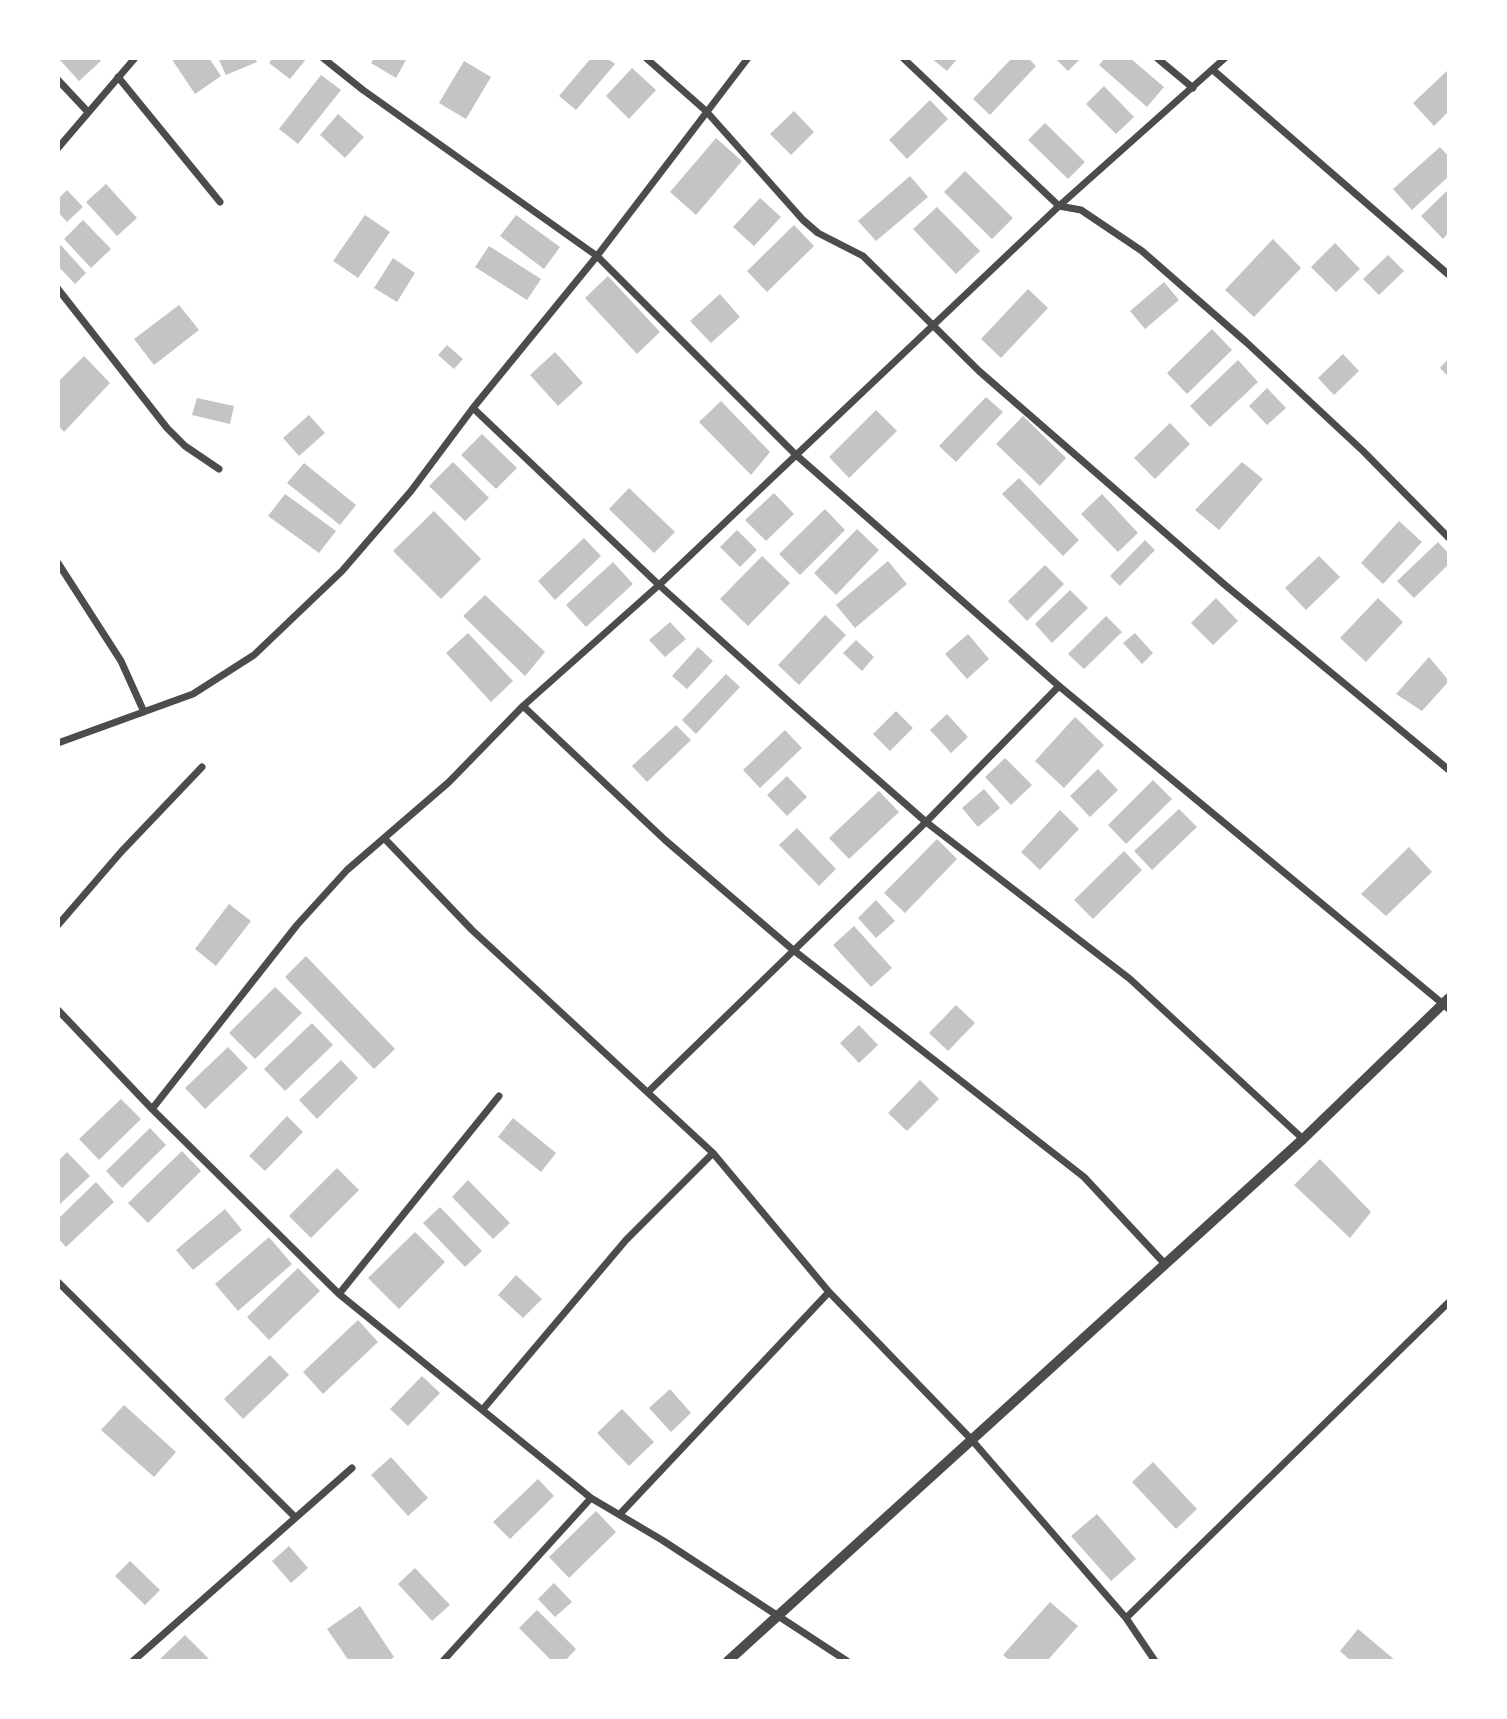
<!DOCTYPE html>
<html>
<head>
<meta charset="utf-8">
<style>
	body { margin:0 }
	#map { position:relative; width:1507px; height:1719px; overflow:hidden; background:#fff; font-family:"Sofia Sans Condensed",sans-serif }
	canvas { display:block }
	.frame { position:absolute; inset:0; border:60px solid #fff; pointer-events:none }
</style>
</head>
<body>
<div id="map">
<canvas width="1507" height="1719"></canvas>
<div class="frame"></div>
</div>
<script>
const c = document.querySelector('canvas').getContext('2d');
c.lineJoin = 'round';
function fill(path, color) { c.fillStyle = color; c.fill(path, 'evenodd'); }
function trace(path, color, width, dash) { c.strokeStyle = color; c.lineWidth = width; c.lineCap = dash ? 'butt' : 'round'; c.setLineDash(dash || []); c.stroke(path); }
fill(new Path2D(`
	M58 58H98L101 61 79 81Z
	M171 58H209L221 76 195 94Z
	M218 58H255L257 62 226 75Z
	M273 58H307L290 79 269 63Z
	M374 58H407L396 78 371 63Z
	M591 58H607L615 64 576 110 559 96Z
	M931 58H958L947 71Z
	M1012 58H1028L1036 66 990 115 973 99Z
	M1055 58H1081L1068 71Z
	M1105 58H1130L1164 87 1147 107 1099 65Z
	M464 61 491 77 466 119 439 103Z
	M632 68 656 90 629 119 606 96Z
	M1449 69V111L1434 126 1413 103Z
	M321 75 341 90 298 144 279 129Z
	M1104 86 1134 117 1116 134 1086 104Z
	M930 100 948 119 907 159 889 140Z
	M794 111 814 132 791 155 770 134Z
	M338 114 364 137 345 158 320 135Z
	M1045 123 1085 162 1068 179 1028 140Z
	M716 138 742 161 696 215 670 192Z
	M1440 147 1449 157V176L1412 210 1393 189Z
	M965 171 1013 218 992 239 944 192Z
	M910 176 928 197 876 241 858 221Z
	M106 184 137 218 117 236 86 202Z
	M1449 189V232L1443 239 1421 216Z
	M67 190 83 207 67 222 58 212V199Z
	M760 198 781 217 754 246 733 227Z
	M937 207 980 251 956 274 913 229Z
	M365 215 390 232 358 278 333 261Z
	M516 215 560 247 544 269 500 236Z
	M83 220 111 249 91 268 64 239Z
	M794 225 814 246 767 292 747 271Z
	M1273 239 1301 268 1254 317 1225 290Z
	M58 242 86 273 75 284 58 266Z
	M1335 243 1360 269 1336 292 1311 267Z
	M489 246 541 279 527 300 475 267Z
	M1388 255 1404 271 1379 295 1363 279Z
	M393 258 415 273 397 302 374 288Z
	M608 276 660 332 637 354 585 298Z
	M1164 282 1179 300 1145 329 1130 311Z
	M1028 289 1048 308 1001 358 981 339Z
	M720 294 740 317 711 343 690 321Z
	M179 305 199 330 154 365 134 339Z
	M1212 329 1232 350 1187 394 1167 373Z
	M447 345 463 359 454 369 438 355Z
	M555 352 583 383 558 406 530 375Z
	M1343 354 1359 371 1334 395 1318 378Z
	M84 356 110 383 64 432 58 425V382Z
	M1449 358V377L1440 368Z
	M1238 360 1258 382 1210 427 1190 406Z
	M1267 388 1286 408 1267 425 1249 406Z
	M986 397 1003 412 956 462 939 446Z
	M197 398 234 406 230 424 192 415Z
	M721 401 770 452 751 475 699 422Z
	M876 410 897 431 849 478 829 457Z
	M309 415 325 433 299 456 283 438Z
	M1023 416 1066 458 1040 486 996 444Z
	M1170 423 1190 444 1155 479 1134 458Z
	M482 434 517 468 496 489 461 455Z
	M453 462 489 498 465 521 429 486Z
	M1242 462 1263 479 1219 530 1195 510Z
	M304 463 356 505 340 525 287 483Z
	M1019 478 1079 540 1063 556 1002 494Z
	M629 488 675 532 654 553 609 509Z
	M774 493 794 514 766 541 745 520Z
	M285 494 336 531 319 553 268 516Z
	M1102 494 1138 533 1118 552 1081 514Z
	M825 509 845 530 800 575 779 554Z
	M434 511 481 559 441 599 393 551Z
	M1399 521 1422 542 1383 584 1361 563Z
	M857 529 879 550 836 595 814 573Z
	M737 530 757 550 740 567 720 547Z
	M584 538 601 556 555 600 538 581Z
	M1145 540 1155 550 1120 586 1110 576Z
	M1438 542 1449 554V564L1414 598 1397 581Z
	M762 556 790 583 748 626 720 599Z
	M1319 556 1340 577 1306 610 1285 588Z
	M888 561 907 584 855 628 836 605Z
	M613 562 633 584 586 627 566 605Z
	M1045 565 1064 584 1027 621 1008 601Z
	M1070 590 1088 608 1052 643 1035 624Z
	M485 595 545 652 525 676 463 616Z
	M1216 598 1238 621 1213 645 1191 623Z
	M1378 598 1403 622 1366 662 1340 638Z
	M825 615 846 635 799 685 778 665Z
	M1106 616 1122 632 1084 669 1068 654Z
	M670 622 686 639 665 657 649 640Z
	M468 633 513 681 491 702 446 653Z
	M1135 633 1153 653 1142 664 1123 643Z
	M968 634 989 659 967 679 945 654Z
	M856 640 874 657 862 671 843 653Z
	M698 647 713 661 687 689 672 676Z
	M1429 657 1449 681 1422 711 1396 694Z
	M726 674 740 687 696 734 682 720Z
	M896 711 913 728 890 751 873 734Z
	M947 714 968 737 951 753 930 730Z
	M1075 717 1104 745 1064 788 1035 761Z
	M676 725 691 740 647 782 632 766Z
	M785 730 802 748 760 788 743 770Z
	M1005 758 1032 785 1011 805 985 777Z
	M1098 769 1118 790 1090 817 1070 796Z
	M787 776 807 797 787 816 767 795Z
	M1153 780 1172 799 1126 844 1108 825Z
	M984 789 1000 808 978 827 962 808Z
	M879 791 899 812 849 859 829 838Z
	M1179 809 1197 827 1152 870 1134 851Z
	M1060 810 1079 829 1040 870 1021 852Z
	M797 828 836 869 819 886 779 845Z
	M937 839 957 859 905 913 884 893Z
	M1409 847 1432 872 1386 916 1361 894Z
	M1124 851 1142 870 1093 919 1074 900Z
	M876 900 895 921 876 938 858 918Z
	M229 904 251 921 216 966 195 949Z
	M854 926 892 968 871 987 833 945Z
	M306 956 395 1049 374 1069 285 977Z
	M275 987 302 1013 255 1059 229 1033Z
	M956 1005 975 1023 948 1051 929 1033Z
	M312 1023 333 1045 285 1091 264 1069Z
	M859 1025 878 1045 859 1063 840 1043Z
	M228 1047 248 1068 205 1109 185 1088Z
	M341 1060 358 1078 317 1119 299 1100Z
	M920 1080 939 1099 907 1131 888 1113Z
	M121 1099 141 1119 99 1160 79 1139Z
	M287 1116 303 1132 265 1171 249 1156Z
	M513 1118 556 1153 541 1172 498 1137Z
	M150 1128 166 1145 122 1188 106 1171Z
	M182 1151 201 1171 148 1223 128 1203Z
	M67 1152 90 1176 58 1206V1161Z
	M1320 1159 1371 1212 1350 1238 1294 1185Z
	M337 1168 359 1190 311 1238 289 1216Z
	M468 1180 510 1223 493 1239 452 1197Z
	M96 1182 114 1202 66 1247 58 1238V1219Z
	M440 1207 482 1251 465 1267 423 1223Z
	M225 1209 242 1230 193 1270 176 1250Z
	M415 1232 445 1262 399 1309 368 1278Z
	M269 1237 292 1264 238 1311 215 1284Z
	M298 1268 320 1291 269 1340 247 1317Z
	M516 1275 542 1299 523 1318 498 1295Z
	M358 1320 378 1342 323 1394 303 1372Z
	M270 1355 289 1375 243 1419 224 1399Z
	M422 1376 440 1393 408 1426 390 1409Z
	M670 1389 691 1413 671 1432 649 1408Z
	M124 1405 176 1452 154 1477 101 1430Z
	M622 1409 654 1442 629 1466 597 1433Z
	M391 1457 428 1498 408 1516 371 1475Z
	M1153 1462 1197 1509 1176 1529 1132 1482Z
	M538 1479 554 1496 510 1539 493 1522Z
	M596 1511 616 1532 569 1578 549 1557Z
	M1097 1514 1136 1559 1111 1581 1071 1536Z
	M289 1546 308 1568 291 1583 272 1561Z
	M130 1561 160 1590 145 1605 115 1576Z
	M415 1568 450 1605 432 1621 398 1584Z
	M554 1583 572 1602 555 1617 538 1599Z
	M1050 1602 1078 1626 1047 1661H1010L1003 1655Z
	M360 1606 394 1657 388 1661H349L327 1629Z
	M537 1610 576 1649 565 1661H552L519 1628Z
	M1358 1629 1396 1661H1351L1340 1651Z
	M185 1635 211 1661H158Z`), '#c4c4c4');
trace(new Path2D(`
	M323 58 363 90 597 256 795 454 1059 686 1449 1009
	M646 58 706 111 803 220 818 233 863 256 979 371 1225 585 1449 770
	M903 58 1059 206 1081 210 1142 251 1246 342 1363 451 1449 538
	M1157 58 1193 88
	M1213 70 1449 275
	M118 77 220 202
	M58 80 88 112
	M58 148 135 58
	M58 289 167 428 185 446 219 469
	M473 408 659 585 794 706 926 822 1130 979 1303 1139
	M58 563 121 661 144 712
	M523 706 665 840 792 949 1084 1177 1165 1264
	M58 743 193 694 254 655 342 571 411 491 473 408 597 256 748 58
	M384 838 472 930 713 1153 829 1292 971 1439 1126 1618 1155 1661
	M58 925 121 852 202 767
	M58 1010 152 1109 339 1294 591 1498 662 1540 847 1661
	M648 1092 926 822 1059 686
	M152 1109 297 925 347 870 449 782 523 706 659 585 1059 206 1225 58
	M58 1282 295 1517
	M339 1294 499 1096
	M484 1408 626 1240 713 1153
	M620 1514 829 1292
	M1126 1618 1449 1302
	M133 1661 352 1468
	M443 1661 591 1498`), '#4c4c4c', 7);
trace(new Path2D(`
	M728 1661 1303 1139 1449 998`), '#4c4c4c', 10);
</script>
</body>
</html>
